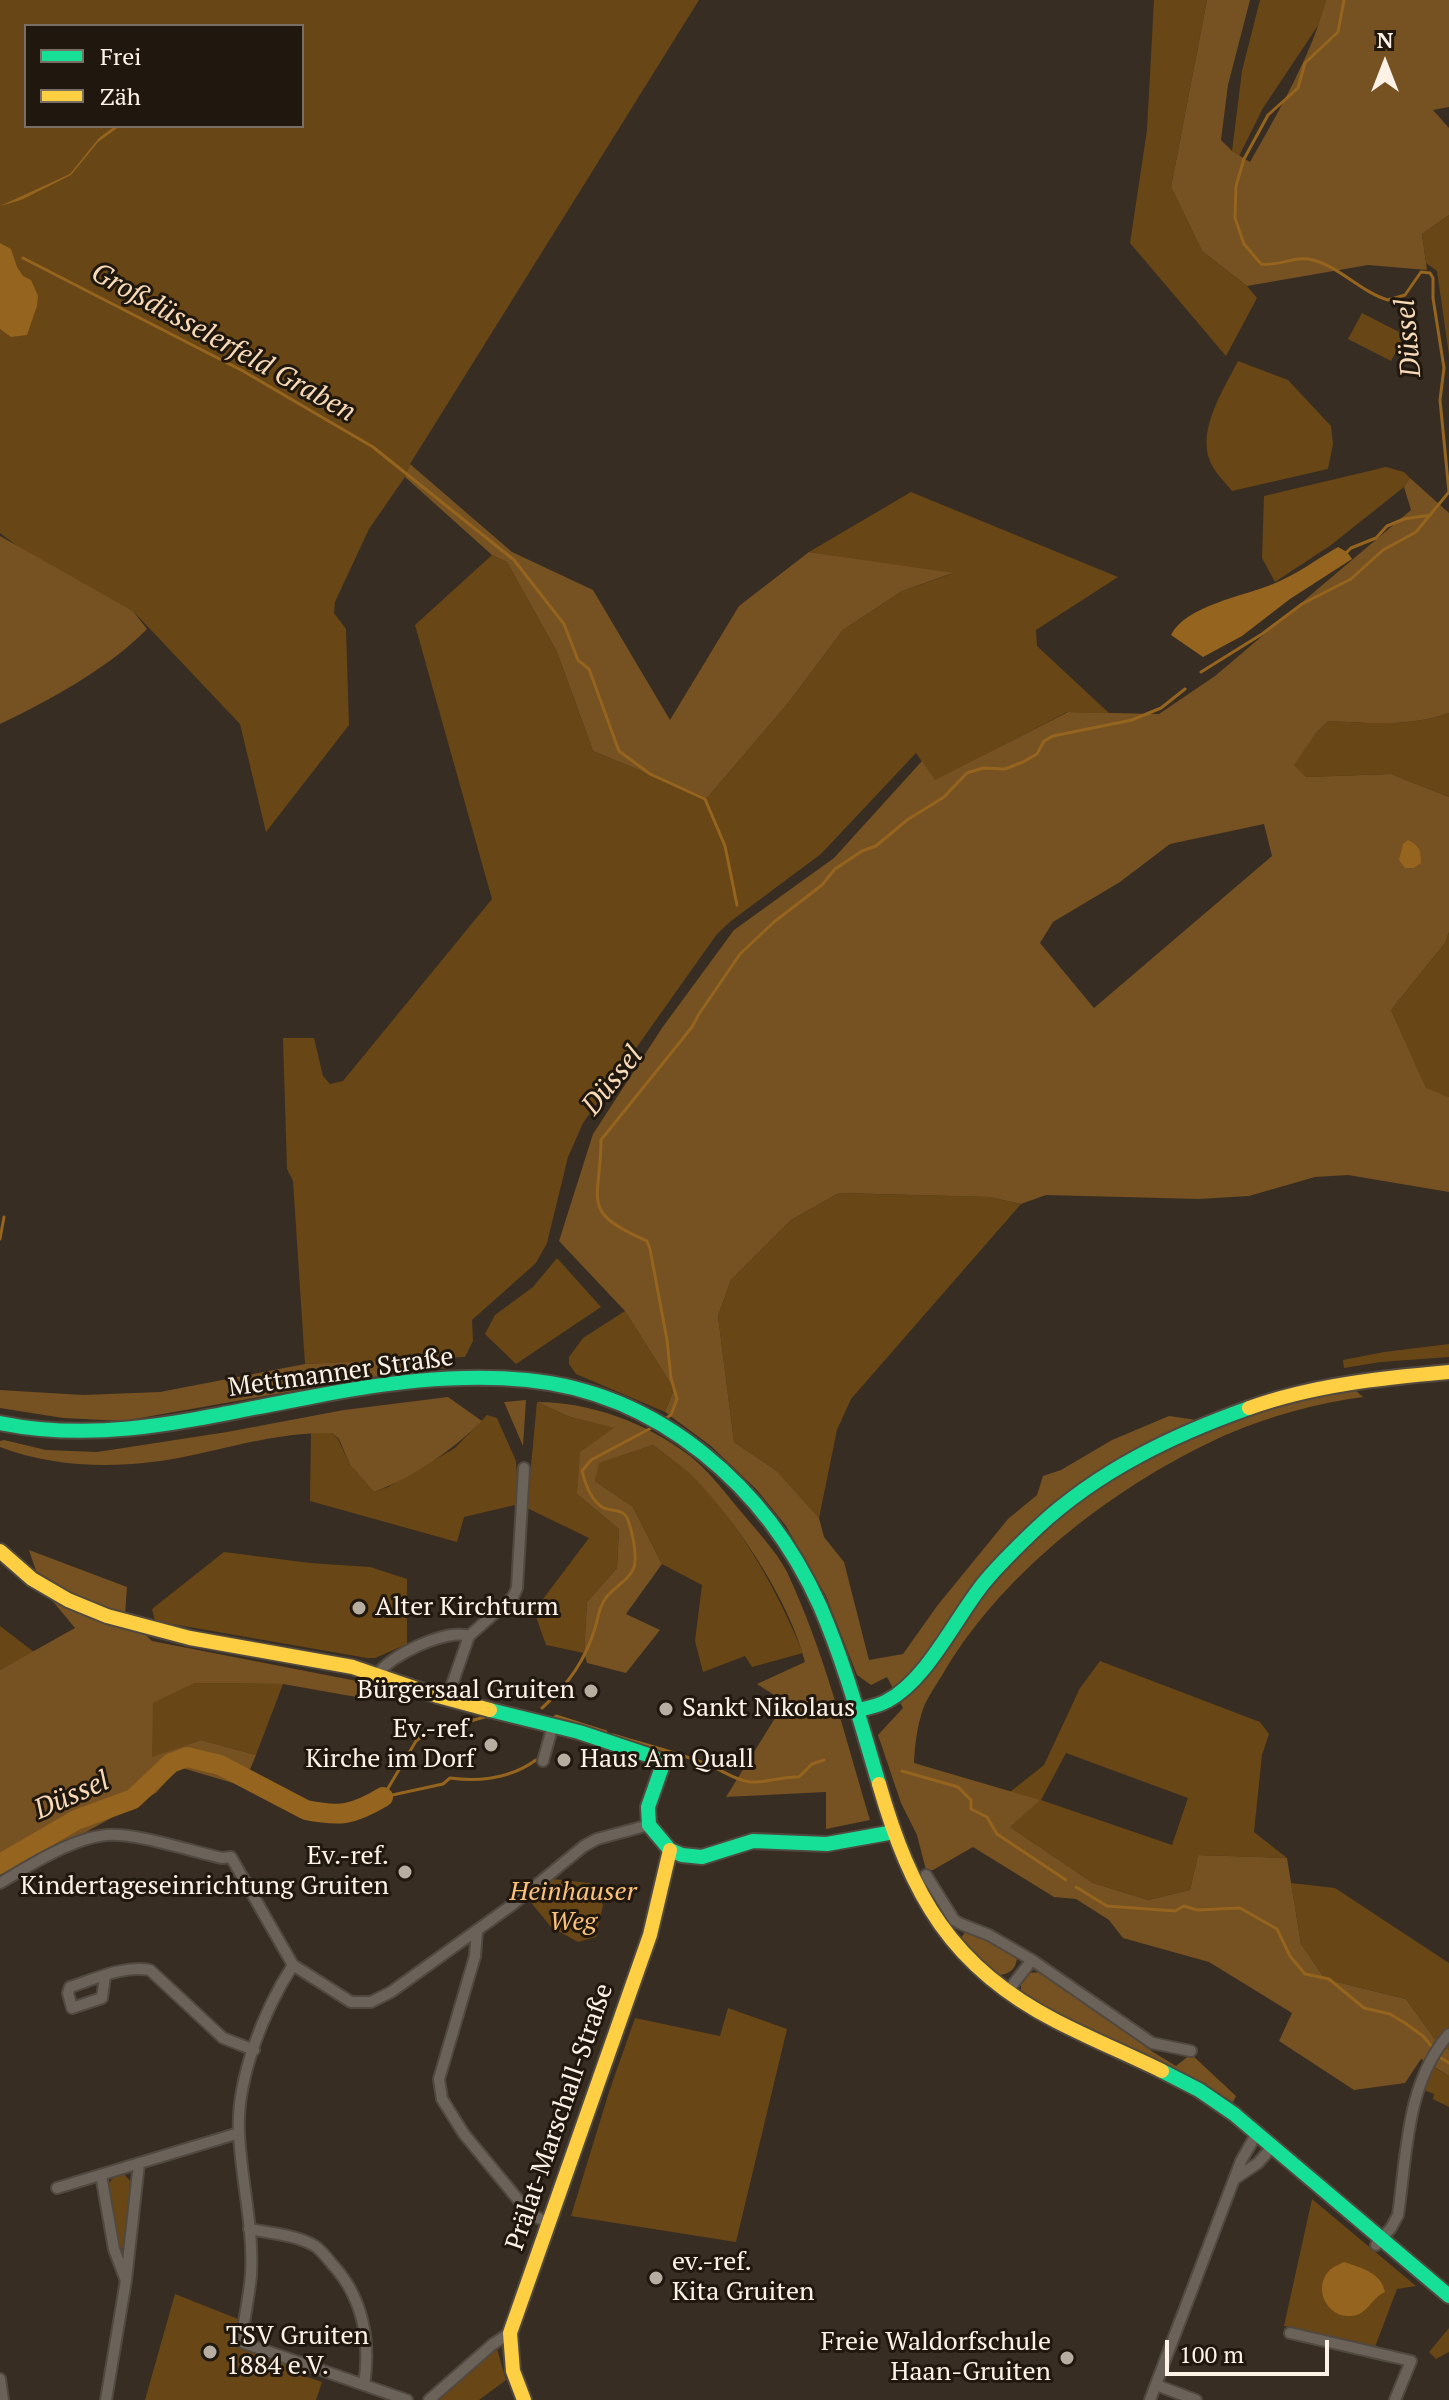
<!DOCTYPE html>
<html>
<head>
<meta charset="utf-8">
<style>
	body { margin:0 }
	#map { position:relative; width:1449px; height:2400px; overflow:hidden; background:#372d22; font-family:"PT Serif",serif }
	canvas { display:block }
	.legend { position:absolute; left:24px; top:24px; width:280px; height:104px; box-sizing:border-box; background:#20180f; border:2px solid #796f65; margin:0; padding:10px 14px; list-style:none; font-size:24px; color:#fef2e6 }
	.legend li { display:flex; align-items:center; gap:16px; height:40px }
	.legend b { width:40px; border:2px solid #796f65 }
	.north { position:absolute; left:1345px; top:24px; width:80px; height:80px; -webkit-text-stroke:6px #20180f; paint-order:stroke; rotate:0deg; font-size:22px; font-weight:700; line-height:32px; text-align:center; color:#fef2e6 }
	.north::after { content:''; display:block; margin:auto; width:28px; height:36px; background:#fef2e6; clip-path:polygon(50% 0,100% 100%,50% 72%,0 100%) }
	.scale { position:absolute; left:1165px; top:2340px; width:164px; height:36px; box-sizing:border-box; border:4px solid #fef2e6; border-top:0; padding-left:10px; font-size:24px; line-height:28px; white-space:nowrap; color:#fef2e6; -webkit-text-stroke:6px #20180f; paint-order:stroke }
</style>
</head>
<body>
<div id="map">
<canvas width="1449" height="2400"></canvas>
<ul class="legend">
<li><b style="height:10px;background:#16e098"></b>Frei</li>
<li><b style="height:10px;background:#ffcf43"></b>Zäh</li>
</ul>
<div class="north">N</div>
<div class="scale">100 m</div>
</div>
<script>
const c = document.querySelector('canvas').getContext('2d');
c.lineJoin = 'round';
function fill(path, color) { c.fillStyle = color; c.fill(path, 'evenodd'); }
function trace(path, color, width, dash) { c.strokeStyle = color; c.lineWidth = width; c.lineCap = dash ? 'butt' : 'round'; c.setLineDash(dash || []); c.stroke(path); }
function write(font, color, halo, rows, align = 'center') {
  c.font = font + ' "PT Serif",serif'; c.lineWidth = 6; c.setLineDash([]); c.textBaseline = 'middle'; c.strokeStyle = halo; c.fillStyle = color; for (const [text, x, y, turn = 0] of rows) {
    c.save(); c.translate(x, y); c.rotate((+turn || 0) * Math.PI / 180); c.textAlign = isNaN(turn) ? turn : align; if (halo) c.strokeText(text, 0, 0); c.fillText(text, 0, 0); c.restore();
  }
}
fill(new Path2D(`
	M0 0H699L410 464 405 477 369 529 335 602 334 613 346 629 349 725 266 832 240 724 133 611 24 551 0 533ZM26 26H302V126H26Z
	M1154 0H1207L1171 187 1202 251 1247 286 1257 298 1226 356 1130 243 1147 130Z
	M1260 0H1326L1321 21 1263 108 1239 156 1232 151 1242 71Z
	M1449 215V355L1437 271 1426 263 1422 234Z
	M1362 313 1405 335 1391 361 1348 339Z
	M1238 361 1288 380 1331 426 1333 444 1328 469 1232 491C1225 482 1214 472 1210 461 1197 429 1224 389 1238 361Z
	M1386 467 1404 472 1410 478 1404 487 1331 545 1275 582 1262 558 1264 496Z
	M911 492 1118 577 1036 630 1037 646 1109 713 1067 712 935 781 916 753 821 854 731 921 717 934 583 1123 568 1157 547 1243 536 1263 472 1320 473 1341 465 1357 305 1364 293 1181 287 1169 283 1038H314L323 1076 330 1084 343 1081 492 899 415 625 492 555 507 562 557 652 593 751 707 798 789 702 843 630 902 591 951 574 809 552Z
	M1449 713V797L1391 774 1306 777 1293 765 1316 733 1328 721C1369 723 1410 727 1449 713Z
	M1449 932V1097L1426 1089 1391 1010 1445 943Z
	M839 1193 990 1197 1021 1204 851 1399 837 1430 819 1518 777 1471 734 1442 718 1316 731 1280 791 1220Z
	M557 1258 601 1307 516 1364 485 1334 495 1315 533 1287Z
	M625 1311 674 1389 665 1412 576 1374 569 1364V1357L583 1338Z
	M1449 1344V1357L1381 1362 1344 1368 1343 1360 1384 1352Z
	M537 1402 570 1417 615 1428 577 1494 619 1529 617 1568 587 1602 584 1653 546 1645 534 1611 589 1538 527 1508Z
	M487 1415 497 1418 516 1461 519 1504 464 1517 457 1542 310 1501 311 1432 332 1433 338 1439 350 1465 374 1492 388 1487 455 1448Z
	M653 1445C668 1458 687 1469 701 1484 745 1533 778 1592 803 1653L752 1667 745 1656 703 1672 695 1641 702 1585 662 1564 633 1507 595 1481 598 1463Z
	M224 1552 310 1563 370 1567 407 1579V1644L375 1658H367L155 1621 152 1609Z
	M0 1626 34 1652 0 1670Z
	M1100 1661 1260 1722 1269 1734 1262 1755 1254 1832 1287 1858 1198 1855 1190 1890 1148 1900 1093 1883 1010 1827V1792L1044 1765 1080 1688ZM1066 1753 1188 1798 1172 1845 1041 1800Z
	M195 1683 283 1684 256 1755 201 1740 151 1758 152 1703Z
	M553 1879 590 1883 603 1905 596 1937 578 1942 551 1927 529 1900Z
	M1291 1883 1335 1888 1449 1963V2050L1434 2038 1406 1999 1325 1979 1301 1944Z
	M728 2008 787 2029 736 2242 571 2216 609 2092 635 2018 720 2036Z
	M1430 2065 1449 2076V2107L1433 2099 1434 2094 1421 2089Z
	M116 2174H124L130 2181 125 2245 122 2249 119 2246 109 2183Z
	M1312 2199 1416 2286 1397 2289 1375 2347 1284 2326Z
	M175 2294 238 2319 232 2343 290 2362 287 2370 322 2382 316 2400H145Z
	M1449 2328V2352L1436 2359 1429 2352Z
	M497 2349 506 2380 479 2400H437Z`), '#694615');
fill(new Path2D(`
	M1207 0H1250L1228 85 1221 140 1232 151 1250 162C1277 115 1313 52 1326 0H1449V107L1433 110 1449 128V215L1422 234 1427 270 1368 265 1247 286 1202 251 1171 187Z
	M410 464 512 552 593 590 670 720 739 606 809 552 953 573 902 591 843 630 789 702 707 798 593 751 557 652 507 562 492 555 405 477Z
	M1410 478 1449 513V713C1410 727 1369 723 1328 721L1316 733 1294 765 1306 777 1391 774 1449 797V932L1445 943 1391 1010 1426 1088 1449 1097V1192L1348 1175 1315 1177 1249 1196 1199 1199 1046 1195 1021 1204 990 1197 839 1193 791 1220 731 1280 718 1316 734 1442 777 1471 819 1518 824 1537 844 1562 869 1660 903 1654 937 1606 1008 1519 1037 1495 1043 1476 1061 1470 1112 1440 1169 1416 1224 1424 1294 1399 1353 1388 1363 1397C1318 1403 1270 1416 1228 1434 1120 1482 1005 1569 944 1672 937 1684 928 1696 923 1709 917 1727 915 1744 914 1763L1040 1800 1010 1827 1093 1883 1148 1900 1190 1890 1198 1855 1287 1858 1301 1944 1325 1979 1406 1999 1434 2038 1449 2050V2076L1421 2059 1405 2083 1354 2090 1279 2041 1292 2013 1209 1962 1123 1938 1109 1920 1076 1899 1054 1897 973 1847 933 1870H926L917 1835 901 1803 878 1735 903 1708 887 1677 871 1685 857 1675 826 1596 786 1526 757 1490 711 1446 665 1412 674 1389 625 1311 559 1241 593 1134 662 1028 734 930 834 858 922 761 935 780 1068 712 1159 714 1215 676 1411 510 1404 487ZM1264 824 1272 856 1094 1008 1040 943 1053 922 1120 882 1170 844Z
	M0 536 133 611 147 629C109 668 50 700 0 724Z
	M449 1357 452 1368 413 1370 123 1421 63 1418 0 1408V1390L83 1395 160 1392 305 1364Z
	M448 1397 482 1421C451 1451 414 1477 374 1492L350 1465 339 1439 332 1433C284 1432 239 1445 193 1455 130 1469 61 1470 0 1447V1441L4 1440 46 1450 97 1452 227 1432 344 1410Z
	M526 1400 523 1446 504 1402Z
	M537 1402C591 1402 647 1423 690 1456 710 1472 726 1494 743 1514 758 1532 776 1551 787 1572 824 1651 845 1736 870 1820L826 1829V1792L726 1797 785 1702 757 1684 805 1662C790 1603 742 1530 701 1485 688 1470 669 1458 653 1445L599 1463 595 1481 633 1507 662 1564 626 1614 660 1630 626 1673 587 1663 584 1653 587 1602 617 1568 619 1529 577 1494 580 1452 614 1428 570 1417Z
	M29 1550 127 1587 125 1615 152 1641 367 1683 362 1698 283 1684 195 1683 153 1703 152 1757 201 1740 256 1755 243 1786 179 1767 156 1793 0 1880V1670L75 1628 51 1599 57 1584 36 1571Z
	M966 1931 1000 1945 1017 1958C1016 1969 1010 1974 999 1975L970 1951 961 1938Z
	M1043 1972 1153 2052 1176 2066 1191 2054 1236 2096 1233 2102C1165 2062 1091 2033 1021 1994V1981L1028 1973Z`), '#765121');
fill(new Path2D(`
	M115 126H120L98 142 71 175 21 200 0 206 70 174 99 138Z
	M0 243 11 249 17 267 23 276 31 280 38 296 37 306 27 335 11 337 0 329Z
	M1338 547 1347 552 1352 559 1290 599 1242 636 1203 657 1171 635C1185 606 1244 596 1273 584 1296 575 1317 559 1338 547Z
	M1408 840C1420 846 1421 851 1421 863L1414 868H1405L1399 860 1403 844Z
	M1344 2262C1361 2268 1381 2272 1385 2292 1371 2298 1368 2315 1351 2316 1328 2318 1313 2290 1328 2272 1332 2267 1338 2265 1344 2262Z`), '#95641e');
trace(new Path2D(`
	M23 258 243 371 373 447 514 560 564 624 578 660 589 669 619 751 650 774 705 799 725 846 737 905
	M1346 553 1351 548 1376 538 1387 526 1404 519 1431 515
	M1201 672 1262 634 1302 604 1351 579 1383 550 1416 532 1449 492 1440 400 1444 368 1433 298V278L1430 273 1421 272 1405 295 1388 300C1361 292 1340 267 1313 260 1294 255 1279 267 1261 264L1244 244 1235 218 1236 186 1244 159 1268 115 1298 88 1305 63 1338 32 1344 0
	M0 1239 4 1217
	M663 1420 671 1415 677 1399 671 1378 667 1340 650 1249 647 1241C578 1211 601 1202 601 1140L692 1027 699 1014 740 954 774 922 822 885 835 869 862 851 876 846 907 820 944 797 967 773 983 768 1005 769 1023 762 1037 754 1044 741 1053 736 1132 720 1161 708 1185 689
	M542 1708C566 1687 586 1659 595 1628 599 1616 598 1610 605 1599 613 1587 634 1578 635 1562 636 1551 632 1531 628 1520 623 1507 612 1513 602 1507 590 1499 585 1483 582 1471L591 1460 653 1427
	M553 1719 556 1716 606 1732
	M613 1735C645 1745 679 1753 709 1765 724 1771 734 1780 750 1782 768 1783 781 1776 799 1777L812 1764 824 1760
	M902 1771 958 1787 971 1800V1809L987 1817 997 1834 1066 1880
	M384 1795 416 1741 425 1734 488 1716
	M383 1797 443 1784 450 1778C480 1782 511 1778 536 1760
	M1076 1887 1107 1906 1175 1911 1184 1906 1197 1910 1240 1908 1277 1929 1290 1956 1305 1974 1329 1979 1364 2008 1390 2014 1405 2023 1423 2036 1441 2058 1449 2063`), '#95641e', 3);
trace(new Path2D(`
	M0 1864 76 1820 133 1799 171 1763 187 1757 220 1765 306 1810C340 1817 353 1815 383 1797`), '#95641e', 20);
const street = new Path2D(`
	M469 1636 513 1597 517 1588 524 1468
	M377 1675C389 1656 446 1628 469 1636
	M447 1699 469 1636
	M543 1761 553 1725
	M926 1875 954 1920 961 1924 989 1935 1032 1960 1152 2043 1191 2051
	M0 1883C29 1866 72 1838 107 1835 137 1833 190 1851 222 1858L231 1857 293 1965 351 2002H371L391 1992 512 1905 584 1846 597 1839 649 1825
	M477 1931 475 1956 439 2079 442 2099 464 2134 530 2214 549 2223
	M293 1965C264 2010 236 2079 239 2133 241 2180 254 2228 251 2275 249 2297 244 2320 241 2342L407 2400
	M105 1976 102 1998 72 2008 68 1993 70 1987C95 1979 124 1965 150 1970L223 2038 254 2050
	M1007 1992 1032 1960
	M101 2175 114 2249 125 2278
	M1236 2178 1258 2163 1273 2146
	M57 2188 239 2133
	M249 2229C270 2233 297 2235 315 2246 321 2250 327 2258 332 2264 363 2297 371 2341 364 2385
	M1376 2245 1391 2228 1398 2215C1407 2153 1406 2083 1449 2034
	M1290 2333 1411 2361 1395 2400
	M0 2379 3 2400
	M1156 2385 1196 2400
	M106 2400 126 2280 139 2163
	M429 2400 493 2344 510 2333
	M1150 2400 1241 2161 1257 2133`);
const fast = new Path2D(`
	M0 1423C108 1445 205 1416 311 1397 382 1383 455 1373 527 1380 660 1393 767 1488 820 1606 845 1664 861 1724 879 1784
	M490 1710 579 1732 654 1757 662 1767 648 1807 649 1825 670 1850 682 1855 702 1857 753 1841 827 1844 894 1832
	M858 1710C868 1708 878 1706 887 1701 927 1680 955 1619 983 1584 1000 1563 1019 1545 1038 1527 1098 1471 1173 1435 1249 1408
	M1162 2071 1199 2090 1234 2114 1449 2296`);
const slow = new Path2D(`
	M1249 1408C1313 1385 1382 1378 1449 1372
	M0 1551 32 1579 68 1600 107 1616 190 1638 353 1667 438 1696 490 1710
	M879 1784C911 1895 951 1967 1056 2021 1091 2039 1127 2054 1162 2071
	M524 2400 513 2371 510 2333 650 1935 670 1850`);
trace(street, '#51493f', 14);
trace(fast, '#51493f', 18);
trace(slow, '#51493f', 18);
trace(street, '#6b6359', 10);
trace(fast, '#16e098', 14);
trace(slow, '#ffcf43', 14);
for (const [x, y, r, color] of [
	[359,1608,8,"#b8ada1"],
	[591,1691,8,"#b8ada1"],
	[666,1709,8,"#b8ada1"],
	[491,1745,8,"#b8ada1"],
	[564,1760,8,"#b8ada1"],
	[405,1872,8,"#b8ada1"],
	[656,2278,8,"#b8ada1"],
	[210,2352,8,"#b8ada1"],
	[1067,2358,8,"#b8ada1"]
]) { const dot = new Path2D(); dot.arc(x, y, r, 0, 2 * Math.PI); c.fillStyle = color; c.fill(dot); trace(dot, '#20180f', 3); }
write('26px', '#fef2e6', '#20180f', [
	["Mettmanner Straße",341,1373,-8],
	["Prälat-Marschall-Straße",560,2117,-71]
]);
write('26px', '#fef2e6', '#20180f', [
	["Alter Kirchturm",375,1608],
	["Bürgersaal Gruiten",575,1691,"right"],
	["Sankt Nikolaus",682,1709],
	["Ev.-ref.",475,1730,"right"],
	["Kirche im Dorf",475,1760,"right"],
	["Haus Am Quall",580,1760],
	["Ev.-ref.",389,1857,"right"],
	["Kindertageseinrichtung Gruiten",389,1887,"right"],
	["ev.-ref.",672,2263],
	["Kita Gruiten",672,2293],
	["TSV Gruiten",226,2337],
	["1884 e.V.",226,2367],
	["Freie Waldorfschule",1051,2343,"right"],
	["Haan-Gruiten",1051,2373,"right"]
], 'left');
write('italic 26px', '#fdc27a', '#20180f', [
	["Heinhauser",573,1893],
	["Weg",573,1923]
]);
write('italic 28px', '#f8dab8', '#20180f', [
	["Düssel",1409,338,-95],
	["Großdüsselerfeld Graben",223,343,29],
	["Düssel",613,1081,-51],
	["Düssel",72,1796,-24]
]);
</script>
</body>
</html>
